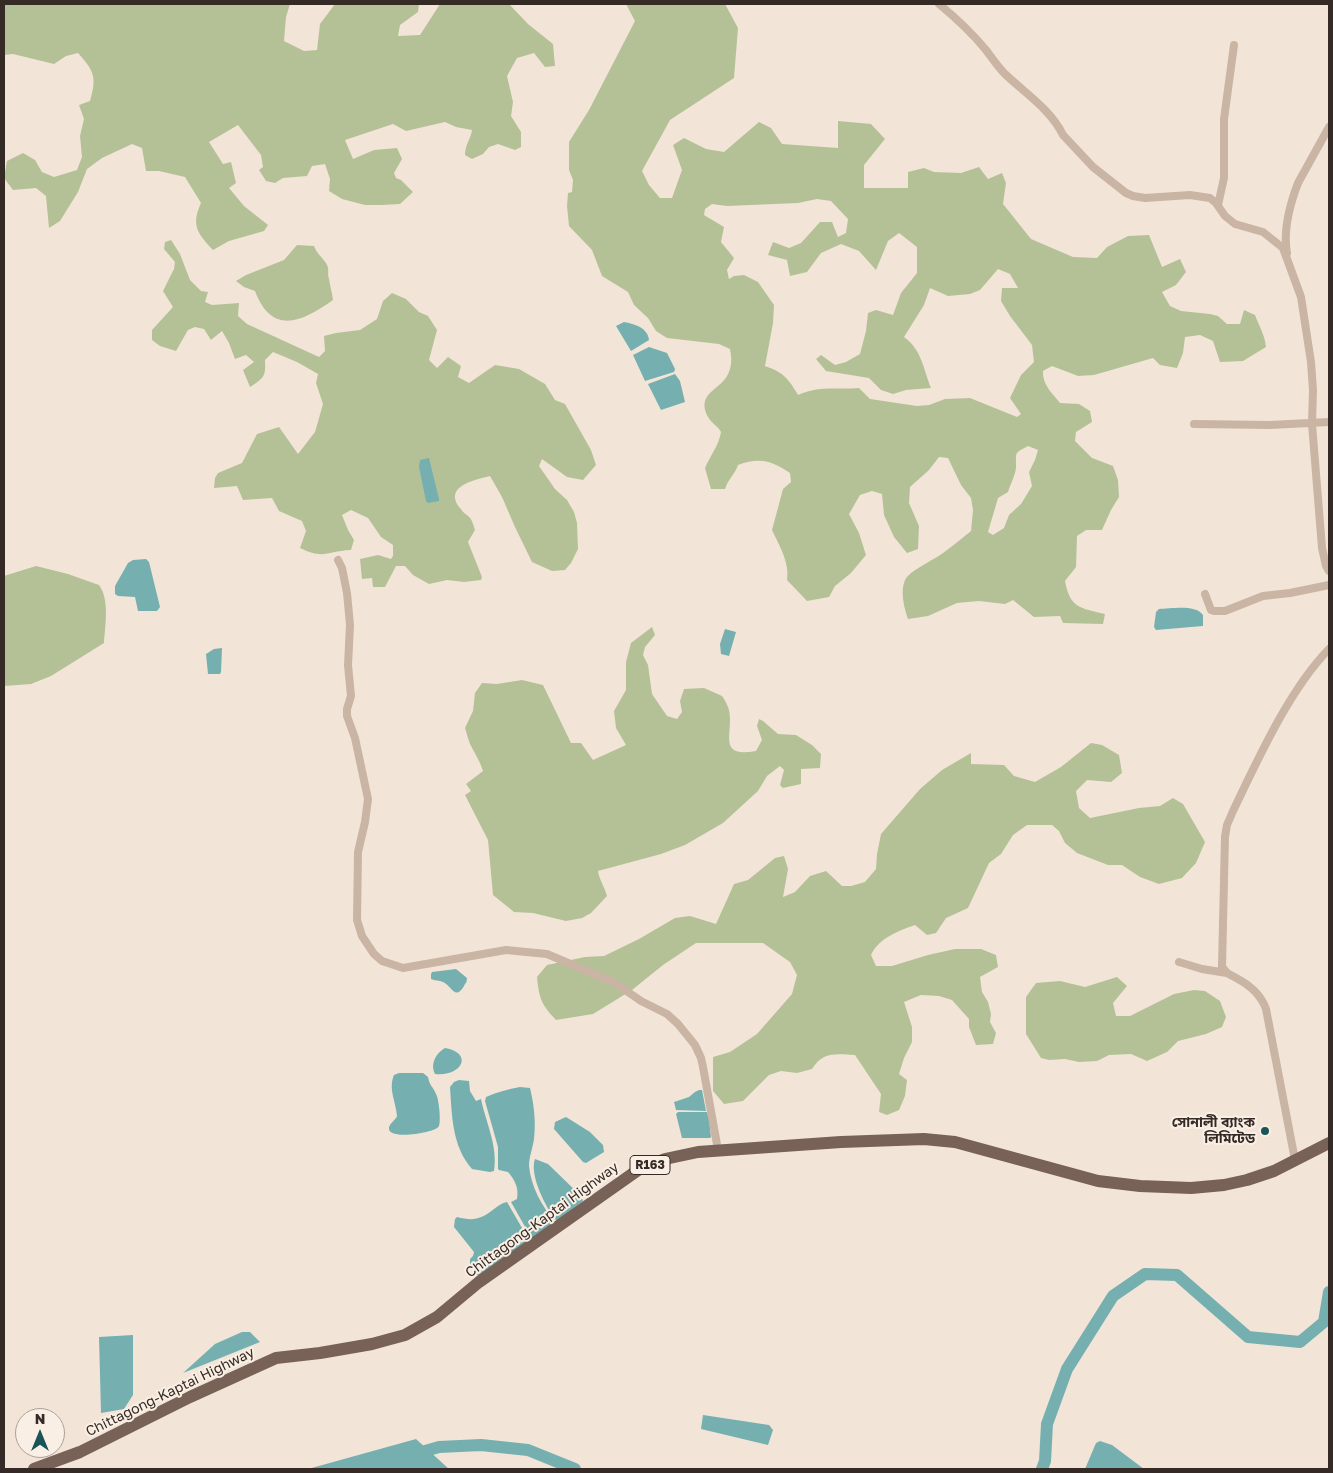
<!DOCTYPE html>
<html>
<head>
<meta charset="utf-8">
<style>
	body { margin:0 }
	#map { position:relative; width:1333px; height:1473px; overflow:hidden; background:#f2e5d7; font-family:"Golos Text",sans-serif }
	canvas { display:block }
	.frame { position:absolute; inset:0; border:5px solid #352a25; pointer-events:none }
	.north { position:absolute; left:15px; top:1408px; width:50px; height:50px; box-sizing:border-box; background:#faefe4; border:1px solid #aba098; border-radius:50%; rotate:0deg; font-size:14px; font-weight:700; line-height:20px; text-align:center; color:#352a25 }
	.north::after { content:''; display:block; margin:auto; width:18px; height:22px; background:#195558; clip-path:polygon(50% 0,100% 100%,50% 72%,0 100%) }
</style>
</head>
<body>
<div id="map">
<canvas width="1333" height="1473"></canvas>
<div class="frame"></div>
<div class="north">N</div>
</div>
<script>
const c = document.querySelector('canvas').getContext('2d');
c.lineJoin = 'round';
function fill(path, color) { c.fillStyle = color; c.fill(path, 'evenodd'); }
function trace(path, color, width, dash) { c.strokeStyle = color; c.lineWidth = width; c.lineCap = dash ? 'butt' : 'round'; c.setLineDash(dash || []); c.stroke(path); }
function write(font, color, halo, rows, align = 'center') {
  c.font = font + ' "Golos Text","Noto Sans Bengali",sans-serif'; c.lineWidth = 4; c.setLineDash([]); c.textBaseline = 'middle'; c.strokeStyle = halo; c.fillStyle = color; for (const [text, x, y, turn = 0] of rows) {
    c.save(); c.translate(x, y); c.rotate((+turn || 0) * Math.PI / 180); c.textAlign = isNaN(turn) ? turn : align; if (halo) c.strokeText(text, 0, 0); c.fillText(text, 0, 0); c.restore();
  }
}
fill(new Path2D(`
	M4 4H290L286 17 284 41 304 51 317 50 320 24 335 4H419L418 12 400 25 398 36 420 35 440 4H509L528 24 553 44 555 66 545 67 534 53 517 58 507 76 513 102 511 116 521 132V147L515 150 498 144 489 147 483 154 472 159 465 155C465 145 471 138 472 130L456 127 445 122 406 131 393 124 345 140 353 159 374 150 397 148 402 159 394 173 396 178 401 180 413 192 400 204 382 205H365L342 199 329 191 330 179 325 164 312 166 307 176 283 178 275 183 266 181 259 170 263 167 261 155 238 125 209 142 223 164 231 162 236 183 229 188 244 206 268 225 264 231 229 241 213 250C197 233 191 225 201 203L185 177 159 171H146L142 148 132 144 102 158 87 169 78 192 60 221 49 228 46 196 36 188 13 190 4 178 7 161 23 153 35 160 42 172 54 177 77 170 82 157 80 136 84 119 79 105 90 101C97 77 94 71 78 53L66 56 54 64 13 54 4 55Z
	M626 4H725L738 28 734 78 670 120 642 171 649 185 660 198H672L682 170 673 145 684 138 706 149 724 152 759 122 771 128 782 144 838 148V121L871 124 885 139 864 165V188H908V172L924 168 934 172 961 173 979 167 988 179 1002 173 1006 183 1003 204 1031 239 1073 257 1097 258 1107 247 1128 236 1149 235 1162 267 1180 259 1186 272 1176 285 1162 292 1170 306 1181 311 1210 314 1218 316 1227 324H1240L1244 310 1255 315C1259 326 1265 335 1266 347L1243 361 1220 362 1213 341 1200 335 1185 337 1183 353 1177 368 1160 365 1153 358 1094 375 1078 376 1052 366 1043 371C1042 384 1052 393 1060 403L1079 404 1090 411 1092 422 1076 432 1075 441 1092 458 1113 466 1118 480 1119 497 1111 510 1102 530H1086L1077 536 1076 567 1065 581C1070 608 1080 608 1105 614L1103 624 1063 623 1060 616 1034 617 1013 600 1005 604 979 601 957 603 928 616 908 619C904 608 900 591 905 580 910 570 934 560 943 553 953 546 962 538 971 531L973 510 971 498 961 485 948 458 939 457 929 470 910 487 909 503 919 526 918 549 907 553 894 537 884 515 882 494 872 491 860 495 849 514 859 533 866 555 851 573 835 586 829 597 807 601 787 580C790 563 779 545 772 530L783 489 791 482 790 473C772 461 760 457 738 465 735 474 728 479 725 489H711L705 468C710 456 719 445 721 432 718 426 711 423 708 417 696 394 718 391 727 376 732 367 732 359 730 349L719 344 667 338 656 331 648 318 634 305 628 292 602 276 592 250 569 226 567 206 568 193 572 192 573 180 569 170V142L589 110 635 21ZM817 199 831 201 848 219 846 233 838 237 832 222H820L801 243 789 248 773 242 768 255 787 260 790 276 807 272 821 253 841 244 859 251 876 270 888 241 899 233 917 247V273L901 293 893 315 876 310 868 313 866 331 860 354 846 362 835 365 821 355 816 359 826 371 869 378 881 390 893 394 906 390 931 388C923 368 922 350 904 337L924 305 930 288 948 296 970 294 980 290 998 269 1010 274 1018 288H1002L1001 301 1010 316 1032 345 1034 362 1021 375 1010 398 1021 414 1017 417 970 398 945 399 929 405 917 406 870 399 859 388C835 390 821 385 798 395 789 379 783 372 765 366L773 323 774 305 758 282 744 275 734 276 729 279 727 270 734 258 721 242 724 227 704 215 705 209 712 204 727 206 798 203ZM1028 446 1038 450 1035 460 1029 472 1032 486 1021 504 1009 515 1004 528 993 535 988 532 998 498 1008 492C1010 485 1015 476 1016 468 1017 453 1012 454 1028 446Z
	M171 240 180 254 190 280 201 291 208 292 205 302 212 305 239 303 238 316 247 324 319 357 325 351 324 336 336 333 360 330 377 319 383 301 392 293 406 299 419 312 428 316 437 330 429 360 437 368 448 357 461 366 458 377 469 383 495 365 519 369 545 384 555 400 565 404 591 450 596 465 583 480 567 477 542 459 539 466 555 489 567 500 574 512 577 523 578 549 571 563 565 570 552 571 532 562 515 527 502 497 490 476C475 480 443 486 460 508 469 520 470 512 475 530L468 542 482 577 481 580 464 582 447 580 429 584 413 575 405 566H396L385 587H373L372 578 362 579 360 559 378 555 391 559 393 556V545L381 537 368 518 351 510 342 515 348 530 354 540 351 550C327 551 324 560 300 548L306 531 302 521 279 511 272 498 243 500 237 486 214 488 215 478 218 473 242 463 257 434 279 427 298 454 315 432 323 404 316 383 318 374 297 362 273 352 265 360C266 376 264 378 250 387L243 370 254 362 246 355 235 359 229 343 222 331 211 340 204 329 195 327 188 330 176 351 160 346 152 340V330L173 307 163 291 174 269 175 262 164 249 165 242Z
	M297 245 314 246C317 254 322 257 326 263 330 269 327 273 329 279 330 286 332 292 333 300 302 322 272 336 255 291L244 287 236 281 246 275 284 260Z
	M36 566 68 574 99 585C110 600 105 626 104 643L51 676 31 684 4 686V576Z
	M652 627 655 635 645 647 643 655 648 665 652 694 667 716 677 719 682 712 680 701 684 689 704 688 722 696C725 700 728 706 729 710 734 733 716 758 756 751L762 740 757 726 759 719 763 721 778 734 796 735 812 745 821 754 820 768 801 769V784L783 788 780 785 784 770 780 766 767 776 758 791 723 823 685 845 661 854 598 871C599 879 605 888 607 896L591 913 582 918 566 921 533 913 514 912 493 895 488 840 465 795 471 791 466 784 483 771C480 761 475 754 470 744 468 739 467 734 465 728L473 711 475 693 482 683 497 684 522 680 543 685 571 743H581L593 760 626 745 616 728 614 711 626 690V662L631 643Z
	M1091 743 1102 745 1119 755 1122 773 1111 782 1087 780 1076 791 1079 808 1090 818 1139 808 1160 806 1173 798 1183 804 1205 842 1196 863 1182 878 1159 884 1140 877 1122 865H1108L1077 853 1065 843 1059 831 1052 825H1027L1013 835 1001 854 989 863 968 908 946 918 936 933 927 935 915 925C898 931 879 938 871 955L876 966H892L928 955 955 949H981L996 955 998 967 980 977 982 992 988 1002 991 1014 990 1022 996 1033 993 1044 976 1045 969 1027V1019L952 1000 939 996 921 995 904 1002 912 1027V1042L904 1058 899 1074 907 1080 905 1096 899 1110 887 1115 879 1112 881 1094 855 1055C836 1054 823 1051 812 1069L797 1073 781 1071 769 1075 743 1101 724 1104 713 1091V1057L730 1052 757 1034 792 994 797 975 790 962 763 943H696L663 965 632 990 593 1014 556 1020C541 1004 539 998 537 977L547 965 585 957 604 956 639 939 675 918 690 916 716 924 734 884 748 880 775 858 784 856 788 869 783 897 795 892 810 876 826 871 842 886H851L865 882 876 869 877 854 881 834 920 789 942 770 971 753V764L1004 765 1014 776 1035 782 1061 767Z
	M1117 977 1127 986 1113 1003 1116 1016H1130L1174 994 1194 990 1205 991 1220 1001 1226 1017 1222 1027 1206 1034 1178 1041 1167 1052 1147 1061 1131 1054 1109 1055 1097 1061 1079 1062 1065 1059 1049 1060 1041 1058 1026 1034V997L1036 983 1060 981 1085 987Z`), '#b4c197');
fill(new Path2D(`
	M624 322C635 324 648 328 649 340L631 351 616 326Z
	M649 347 667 353 675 369 674 372 645 381 633 355Z
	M675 374 680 381 685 402 661 410 648 384Z
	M429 458 439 499V501L428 503 426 501 419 467 420 460Z
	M146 559 149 562 160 607 157 611H138L135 597 118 596 115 594V586L128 563 133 560Z
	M1159 609C1171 609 1195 604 1203 615V626L1156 630 1154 627 1156 612Z
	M725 629 736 632 729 656 721 654 720 644Z
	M222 648 221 672 220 674H208L206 654 214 649Z
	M456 969 467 978C466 985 467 980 464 986 455 1001 452 986 443 982 439 980 435 981 431 979V974L432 972Z
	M445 1048C474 1053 462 1077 435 1074 430 1064 436 1053 445 1048Z
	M399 1073H423L428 1077C430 1087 433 1086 436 1094 439 1099 441 1121 439 1126 436 1133 390 1140 389 1129 388 1124 396 1120 397 1116 396 1102 388 1089 394 1075Z
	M459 1080 469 1081 470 1091 476 1101 481 1099C486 1123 498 1146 494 1171L490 1172 472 1169C452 1146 452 1116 450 1087L454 1082Z
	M520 1087 530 1088C534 1105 536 1121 534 1139 533 1147 529 1157 529 1166 531 1187 542 1206 555 1222L532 1239 511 1202 517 1199C519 1188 515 1180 508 1172L499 1170 498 1169V1147L485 1101 486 1097C498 1092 508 1089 520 1087Z
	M699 1090H702L706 1111 676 1110 674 1102 689 1097 695 1092Z
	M678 1112H707L709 1119 711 1137 710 1138H682L676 1114Z
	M566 1117 590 1132 603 1145 604 1152 586 1163 583 1162 554 1129 555 1122Z
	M535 1159 548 1164 581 1196 583 1201 558 1221 556 1220C546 1208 529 1175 535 1159Z
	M507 1202 529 1240 483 1275H477L470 1265V1259L473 1256 474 1252 454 1227 455 1219 457 1217C473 1221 480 1220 494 1209 498 1206 502 1203 507 1202Z
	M242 1332H250L260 1342 183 1373 215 1344Z
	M133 1335V1395L124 1409 101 1413 99 1337Z
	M703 1415 769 1425 773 1430 768 1445 701 1429Z
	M416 1439 449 1469H308Z
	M1100 1441 1112 1445 1144 1469H1085L1096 1443Z`), '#75afb0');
trace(new Path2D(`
	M390 1469 401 1458 439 1447 481 1445 528 1450 575 1469
	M1042 1469 1045 1461 1047 1424 1067 1369 1113 1296 1145 1274 1177 1275 1248 1337 1300 1342 1324 1322 1329 1292`), '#75afb0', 12);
trace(new Path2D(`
	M939 4C956 18 972 33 986 50 992 58 998 67 1005 74 1025 93 1051 110 1063 135L1093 167 1126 193 1133 196 1145 198 1190 195 1210 198 1216 203 1225 216 1235 224 1263 232 1283 248 1301 297 1311 362 1313 390 1312 424 1322 548 1326 566 1329 571
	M1218 205 1224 178V119L1234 45
	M1287 253C1283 231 1290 204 1298 183L1329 127
	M1194 424 1270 425 1329 422
	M338 560 342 568 347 593 350 625 348 665 351 696 347 709V716L355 738 368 799 365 822 358 852 357 920 362 936 374 954 382 961 403 968 506 950 547 954 615 983 641 1001 667 1014 678 1024 695 1045 701 1058 703 1067 718 1150
	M1205 594 1211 610 1214 611H1225L1263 596 1290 593 1329 585
	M1179 962 1202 969 1227 973
	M1295 1160 1266 1009C1261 995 1251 986 1238 979 1231 975 1226 974 1222 966L1225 837 1227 825 1233 811C1258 759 1289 690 1329 649`), '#cab4a3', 8);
trace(new Path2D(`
	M34 1469 80 1452 190 1397 276 1358 320 1353 372 1344 405 1335 437 1317 479 1282 638 1170 665 1159 698 1152 841 1142 924 1139 955 1142 1098 1181 1140 1186 1191 1188 1224 1185 1247 1180 1274 1171 1329 1143`), '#786156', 12);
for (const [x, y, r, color] of [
	[1265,1131,5,"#195558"]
]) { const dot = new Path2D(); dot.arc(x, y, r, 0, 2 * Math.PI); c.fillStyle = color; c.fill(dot); trace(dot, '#faefe4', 2); }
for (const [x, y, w] of [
	[650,1165,40]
]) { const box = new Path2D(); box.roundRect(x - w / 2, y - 9.5, w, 19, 4); c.fillStyle = '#faefe4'; c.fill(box); trace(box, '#352a25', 1); }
write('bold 12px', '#352a25', null, [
	["R163",650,1165]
]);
write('bold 14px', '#352a25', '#faefe4', [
	["সোনালী ব্যাংক",1255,1123],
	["লিমিটেড",1255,1139]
], 'right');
write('14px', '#352a25', '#faefe4', [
	["Chittagong-Kaptai Highway",542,1220,-36],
	["Chittagong-Kaptai Highway",170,1392,-26]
]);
</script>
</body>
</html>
